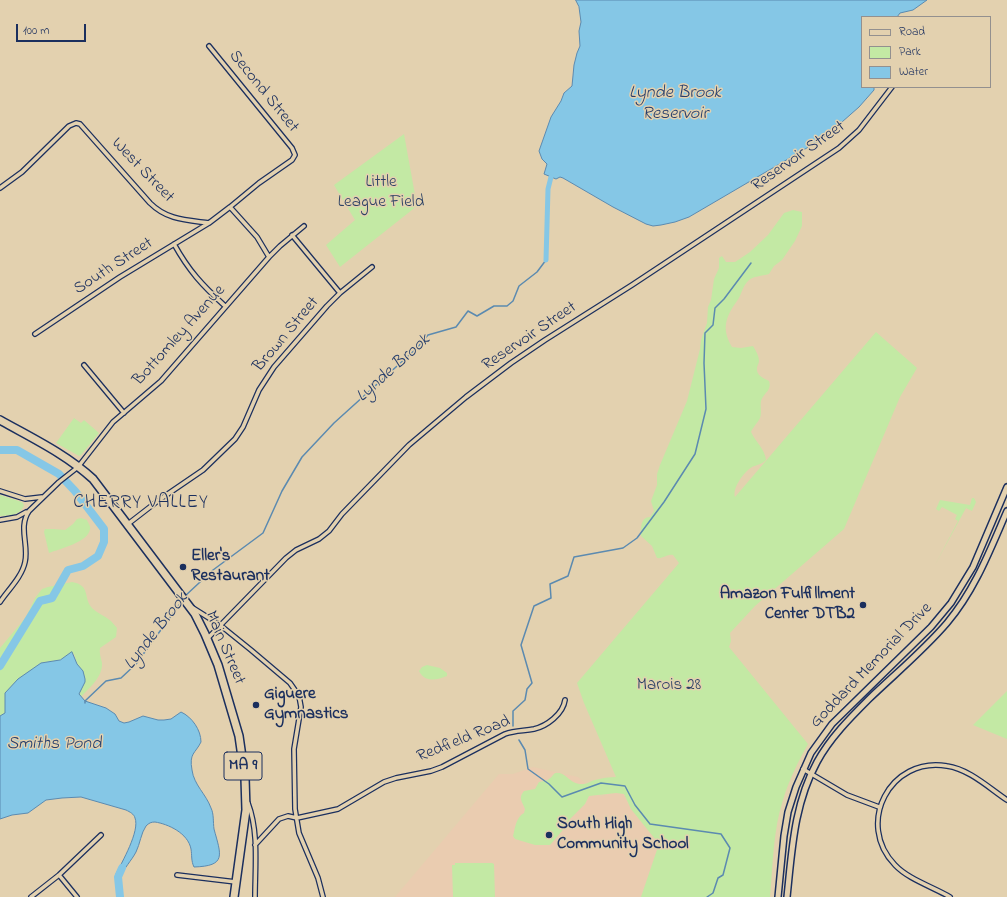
<!DOCTYPE html>
<html>
<head>
<meta charset="utf-8">
<style>
	body { margin:0 }
	#map { position:relative; width:1007px; height:897px; overflow:hidden; background:#e3d1af; font-family:"Indie Flower",sans-serif }
	canvas { display:block }
	.legend { position:absolute; left:861px; top:16px; width:130px; height:72px; box-sizing:border-box; background:#e3d1af; border:1px solid #93908f; margin:0; padding:5px 7px; list-style:none; font-size:12px; color:#1b2f5e }
	.legend li { display:flex; align-items:center; gap:8px; height:20px }
	.legend b { width:20px; border:1px solid #93908f }
	.scale { position:absolute; left:16px; top:24px; width:70px; height:18px; box-sizing:border-box; border:2px solid #1b2f5e; border-top:0; padding-left:5px; font-size:12px; line-height:14px; white-space:nowrap; color:#1b2f5e; -webkit-text-stroke:3px #e3d1af; paint-order:stroke }
</style>
</head>
<body>
<div id="map">
<canvas width="1007" height="897"></canvas>
<ul class="legend">
<li><b style="height:5px;background:#e3d1af"></b>Road</li>
<li><b style="height:11px;background:#c3e9a4"></b>Park</li>
<li><b style="height:11px;background:#85c7e6"></b>Water</li>
</ul>
<div class="scale">100 m</div>
</div>
<script>
const c = document.querySelector('canvas').getContext('2d');
c.lineJoin = 'round';
function fill(path, color) { c.fillStyle = color; c.fill(path, 'evenodd'); }
function trace(path, color, width, dash) { c.strokeStyle = color; c.lineWidth = width; c.lineCap = dash ? 'butt' : 'round'; c.setLineDash(dash || []); c.stroke(path); }
function write(font, color, halo, rows, align = 'center') {
  c.font = font + ' "Indie Flower",sans-serif'; c.lineWidth = 3; c.setLineDash([]); c.textBaseline = 'middle'; c.strokeStyle = halo; c.fillStyle = color; for (const [text, x, y, turn = 0] of rows) {
    c.save(); c.translate(x, y); c.rotate((+turn || 0) * Math.PI / 180); c.textAlign = isNaN(turn) ? turn : align; if (halo) c.strokeText(text, 0, 0); c.fillText(text, 0, 0); c.restore();
  }
}
fill(new Path2D(`
	M533 767 578 777 601 797 621 788 631 809 659 844 641 897H395L499 774H513Z`), '#eaccb0');
fill(new Path2D(`
	M404 134 417 206 340 267 326 245 355 220 334 185Z
	M793 210 802 212V226L795 241 782 260 774 266 769 274C762 276 753 276 748 281 743 286 742 292 739 298 727 315 720 327 732 347L741 348 753 346C756 351 759 356 759 361 759 363 757 366 757 368 756 375 763 378 769 381 772 391 764 392 761 401 760 406 762 413 760 418 759 421 753 427 751 432 755 441 765 449 766 460 763 464 756 465 752 467 744 472 732 488 735 497L876 332 917 368 900 397 844 529 755 606 730 633 731 641 729 647 808 744C798 762 789 780 783 800 773 830 773 865 770 897H641L659 844 631 809 624 794 616 793 589 796 585 804 570 819 562 831 550 845H535L515 839 513 836C515 828 516 817 524 813L525 809C522 801 518 798 524 791L535 789 539 782C542 781 547 781 549 779 553 777 553 772 558 773 567 773 570 785 583 784 588 784 590 781 595 780 602 778 609 777 616 777L584 703 577 683 679 563 673 555C667 554 663 559 657 558L652 546 641 536C641 529 640 517 650 517L654 511 651 501 657 485V474L660 465 687 401 700 349 701 340 707 323 708 307 711 300 714 279 719 268V258L722 256 726 262H735L750 252 768 235 784 213Z
	M74 418 81 423 84 420 99 433 81 455 79 456 56 443Z
	M0 495 22 502 24 505C20 516 10 515 0 516Z
	M972 498H974L976 502 972 511 966 508 935 565 958 521 955 519 957 515 942 507 939 511 936 509 940 500 970 505Z
	M81 518 87 520C88 523 91 526 90 529 89 542 59 549 49 553L44 532 45 529H54L65 530 73 524 77 519Z
	M72 582C91 585 83 598 92 608 97 613 105 616 111 621 113 623 115 626 117 628L116 637 100 648C99 653 101 658 102 663 103 677 89 688 81 697L79 693 85 682V679L83 671 77 664 74 654 71 653 60 660 41 663 5 693 6 713 0 716V648L26 617 35 598 42 589 48 587Z
	M427 665 440 668 447 673V676C437 680 425 683 419 671L422 667Z
	M1007 691V739L973 725Z
	M455 863H492L494 864 495 897H453L452 865H455Z`), '#c3e9a4');
const water = new Path2D(`
	M576 0H927L913 10 900 13 897 17H862V87H874V90L859 107 834 129 817 142 689 217 675 222 661 225 653 226 646 224 613 207 563 178 560 177 556 179 544 174 547 164 542 159 539 151 551 117 561 101 564 93 572 86 574 65 577 53 580 46 579 31 581 22 579 7Z
	M72 652 77 664 83 671 85 679V682L79 694 85 701 106 708 115 714 119 721 124 723 129 722 143 716 158 720H164L171 719 181 712C192 717 201 730 201 742 195 754 189 753 192 770 194 785 206 794 211 808 214 814 213 822 214 829 221 855 227 866 194 867 191 861 192 855 191 849 188 833 168 824 155 822 151 822 149 823 146 826 141 833 140 844 136 852 132 860 123 869 121 877H118L116 874C122 862 140 831 135 818 134 814 130 812 126 810L81 797 62 798 46 800 28 813 12 815 0 819V716L5 713V693L18 679 41 663 60 660Z`);
fill(water, '#85c7e6');
trace(water, '#5b8ab0', 1);
trace(new Path2D(`
	M185 596 213 570 263 533 282 491 302 457 334 423 417 348 428 335 456 327 468 311 477 316 494 306H507L513 301 519 286 537 272 546 260
	M85 703V701L106 681 121 678 136 664 182 601
	M513 726V711L525 700 527 689 532 683 521 645 534 606 551 598 550 584 568 576 574 557 623 548 637 538 664 502 695 454 706 409 704 363 705 333 713 325 715 308 724 299 751 263
	M519 740 525 750 528 769 549 784 562 797 601 783 625 786 635 805 650 824 721 834 730 848 723 875 718 878 713 893 707 897`), '#5b8ab0', 1.5);
trace(new Path2D(`
	M546 260 548 189 551 177`), '#85c7e6', 5);
trace(new Path2D(`
	M0 450H17L59 474 75 491 104 529V542L98 556 83 566 68 570 52 598 40 601 0 666
	M120 897 118 877 122 868`), '#85c7e6', 8);
const street = new Path2D(`
	M209 46 292 148 295 155 292 160 259 183 230 207
	M0 188 22 172 69 126 76 123 80 124 150 203C167 220 186 220 209 223L230 207 257 237 269 257
	M292 235 340 293
	M174 244C189 271 202 285 225 306
	M35 334 120 277 209 223
	M84 365 124 413
	M0 491 25 499 42 497
	M0 520 17 517 26 512
	M128 524 159 500 203 470 235 439 243 427 259 390 274 367 327 306 340 293 372 267
	M0 602C8 590 22 577 25 562 29 545 18 527 29 511L59 482 78 467 113 422 161 381 269 257 280 246 304 226
	M193 608 220 625 251 650 290 683 299 696 301 707 294 749 295 809 299 833 318 878 323 897
	M207 639 286 558 296 550 319 539 329 531 342 514 409 445 466 397 511 363 545 340 632 285 839 148 859 130 892 87
	M803 769 847 795 879 807
	M248 803C259 832 255 867 255 897
	M255 845 279 819 288 816 297 818 338 809 384 782 396 778 431 771 442 767 505 734C515 730 524 731 534 729 547 726 563 714 565 700
	M59 875 77 897
	M177 875 236 882
	M31 897 59 875 101 835
	M950 897C933 887 908 879 895 865 855 824 890 756 947 766 969 769 989 788 1007 800`);
const secondary = new Path2D(`
	M778 897 784 836 788 812 796 787 811 753 832 724 931 627 951 603 973 567 1007 487
	M787 897C792 850 794 804 817 762 830 738 850 718 869 699 895 674 924 650 947 623 975 590 990 550 1007 511`);
const highway = new Path2D(`
	M0 420C32 438 66 454 93 479L195 614 205 634 218 665 239 736 245 778 246 810 234 897`);
trace(street, '#1b2f5e', 6);
trace(secondary, '#1b2f5e', 8);
trace(highway, '#1b2f5e', 10);
trace(street, '#e3d1af', 3.5);
trace(secondary, '#e3d1af', 5);
trace(highway, '#e3d1af', 7);
for (const [x, y, r, color] of [
	[183,567,4,"#1b2f5e"],
	[863,605,4,"#1b2f5e"],
	[256,705,4,"#1b2f5e"],
	[549,835,4,"#1b2f5e"]
]) { const dot = new Path2D(); dot.arc(x, y, r, 0, 2 * Math.PI); c.fillStyle = color; c.fill(dot); trace(dot, '#e3d1af', 1.5); }
for (const [x, y, w] of [
	[243,766,38]
]) { const box = new Path2D(); box.roundRect(x - w / 2, y - 14, w, 28, 3); c.fillStyle = '#e3d1af'; c.fill(box); trace(box, '#1b2f5e', 1); }
write('bold 16px', '#1b2f5e', null, [
	["MA 9",243,766]
]);
write('17px', '#1b2f5e', '#e3d1af', [
	["Second Street",263,92,51],
	["Reservoir Street",799,157,-35],
	["West Street",142,171,46],
	["South Street",114,267,-33],
	["Brown Street",287,335,-50],
	["Bottomley Avenue",180,336,-48],
	["Reservoir Street",530,337,-34],
	["Main Street",224,648,67],
	["Goddard Memorial Drive",872,666,-46],
	["Redfield Road",464,740,-22]
]);
write('17px', '#2c4265', '#e3d1af', [
	["Little",381,183],
	["League Field",381,203],
	["Marois 28",669,686]
]);
write('bold 17px', '#1b2f5e', '#e3d1af', [
	["Eller's",191,557],
	["Restaurant",191,577],
	["Amazon Fulfillment",855,595,"right"],
	["Center DTB2",855,615,"right"],
	["Giguere",264,695],
	["Gymnastics",264,715],
	["South High",557,825],
	["Community School",557,845]
], 'left');
write('italic 18px', '#263e6c', '#e3d1af', [
	["Lynde Brook",675,94],
	["Reservoir",675,115],
	["Lynde Brook",394,369,-42],
	["Lynde Brook",157,632,-52],
	["Smiths Pond",54,745]
]);
c.letterSpacing = '1px';
write('19px', '#1b2f5e', '#e3d1af', [
	["CHERRY VALLEY",141,504]
]);
c.letterSpacing = '0px';
</script>
</body>
</html>
